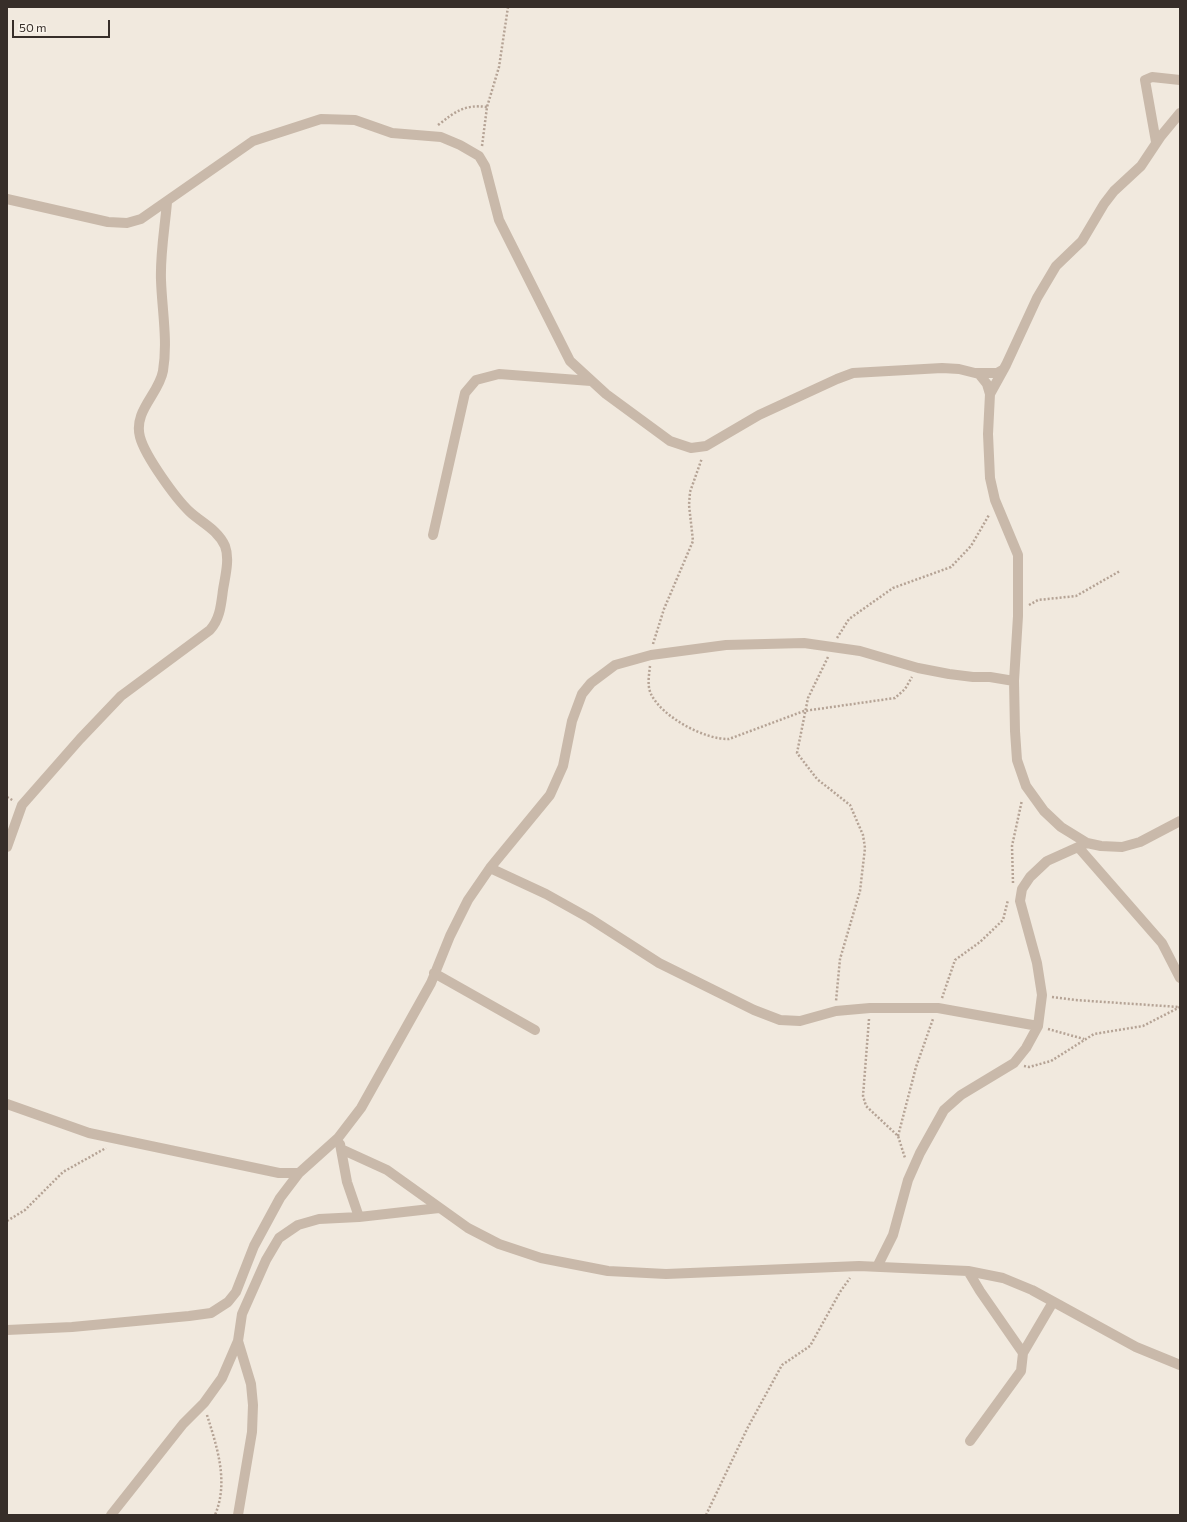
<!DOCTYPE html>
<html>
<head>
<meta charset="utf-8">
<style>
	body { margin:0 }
	#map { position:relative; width:1187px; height:1522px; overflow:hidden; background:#f1e9de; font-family:Commissioner,sans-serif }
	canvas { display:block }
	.frame { position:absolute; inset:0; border:8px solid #372e29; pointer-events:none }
	.scale { position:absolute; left:12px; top:20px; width:98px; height:18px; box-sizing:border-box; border:2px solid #372e29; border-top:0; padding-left:5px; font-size:12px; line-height:14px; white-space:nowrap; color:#372e29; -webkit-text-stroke:3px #f9f3ea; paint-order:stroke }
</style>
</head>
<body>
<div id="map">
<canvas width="1187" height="1522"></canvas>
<div class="frame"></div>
<div class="scale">50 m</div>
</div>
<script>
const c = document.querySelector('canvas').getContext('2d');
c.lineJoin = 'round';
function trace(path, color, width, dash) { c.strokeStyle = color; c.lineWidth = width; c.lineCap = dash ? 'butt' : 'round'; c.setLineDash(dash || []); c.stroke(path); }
trace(new Path2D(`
	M438 125C455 112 464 104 487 107
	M482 146 487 107 499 67 508 7
	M1029 605 1038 600 1076 596 1120 571
	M837 638 849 619 893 588 951 567 971 546 989 515
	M653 644 664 609 693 541 689 505 690 492 702 458
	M828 657 808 698 797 753 817 779 850 805 863 835 865 848 860 891 840 959 836 1001
	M650 666C649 675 647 686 651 694 662 717 705 740 729 739L804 711 895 698 905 689 912 677
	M7 797 14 801
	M1013 883 1012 846 1022 800
	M1052 997 1075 1000 1179 1007
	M942 998 955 960 980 942 1003 920 1008 900
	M869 1019 863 1096 866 1106 898 1136 905 1158
	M1048 1029 1084 1039
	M1024 1066 1029 1067 1051 1061 1094 1034 1143 1026 1180 1007
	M898 1136 916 1067 933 1019
	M7 1221 25 1210 63 1172 106 1148
	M207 1415C217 1447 229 1482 215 1515
	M706 1515 748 1427 782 1365 810 1346 840 1292 850 1278`), '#b5a395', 2.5, [2, 2]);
trace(new Path2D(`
	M1156 142 1145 80 1152 77 1180 80
	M7 199 108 222 127 223 141 219 253 141 321 119 355 120 392 133 441 137 460 145 479 156 485 166 499 220 570 361 606 394 670 441 691 448 706 446 759 415 837 379 853 373 942 368 959 369 979 374 987 384 990 394 988 434 990 478 995 500 1018 555V616L1014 681 1015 731 1017 760 1026 786 1044 811 1061 827 1087 843 1101 846 1122 847 1140 842 1180 821
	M975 373H997L1004 369
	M990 394 1006 365 1037 298 1056 266 1082 241 1104 204 1114 191 1141 166 1161 136 1180 113
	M433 535 465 393 476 380 499 374 591 381
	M7 847 22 805 80 739 121 696 210 630C220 619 221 605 223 590 225 577 230 559 225 546 218 530 202 523 190 512 176 499 145 456 140 437 133 411 159 394 163 371 168 341 162 310 161 280 160 254 165 227 167 202
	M1079 848 1162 943 1180 978
	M490 868 546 894 589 918 659 963 754 1010 780 1020 800 1021 836 1011 870 1008H938L1038 1026
	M434 973 535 1030
	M7 1104 89 1133 279 1173H299
	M340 1144 347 1182 359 1217
	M341 1149 387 1170 468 1228 499 1244 541 1258 608 1271 666 1274 859 1266 968 1271 1003 1278 1032 1290 1136 1347 1180 1365
	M877 1267 893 1235 908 1180 920 1153 944 1110 961 1095 1014 1063 1026 1048 1038 1026 1042 995 1037 963 1020 901 1022 889 1030 877 1047 861 1087 843
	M968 1271 980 1291 1023 1353 1021 1371 970 1441
	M7 1330 72 1327 189 1316 211 1313 228 1302 236 1292 254 1246 280 1198 299 1173 338 1138 361 1108 431 983 450 936 468 900 490 868 550 795 563 766 572 721 582 694 591 683 615 665 651 655 726 645 804 643 860 651 918 668 949 674 973 677H990L1014 681
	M1023 1353 1053 1302
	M111 1515 183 1424 204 1403 222 1378 238 1341
	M238 1515 252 1432 253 1405 251 1384 238 1341 242 1314 266 1260 279 1238 298 1225 319 1219 359 1217 439 1208`), '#c9b9aa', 10);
</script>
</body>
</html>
